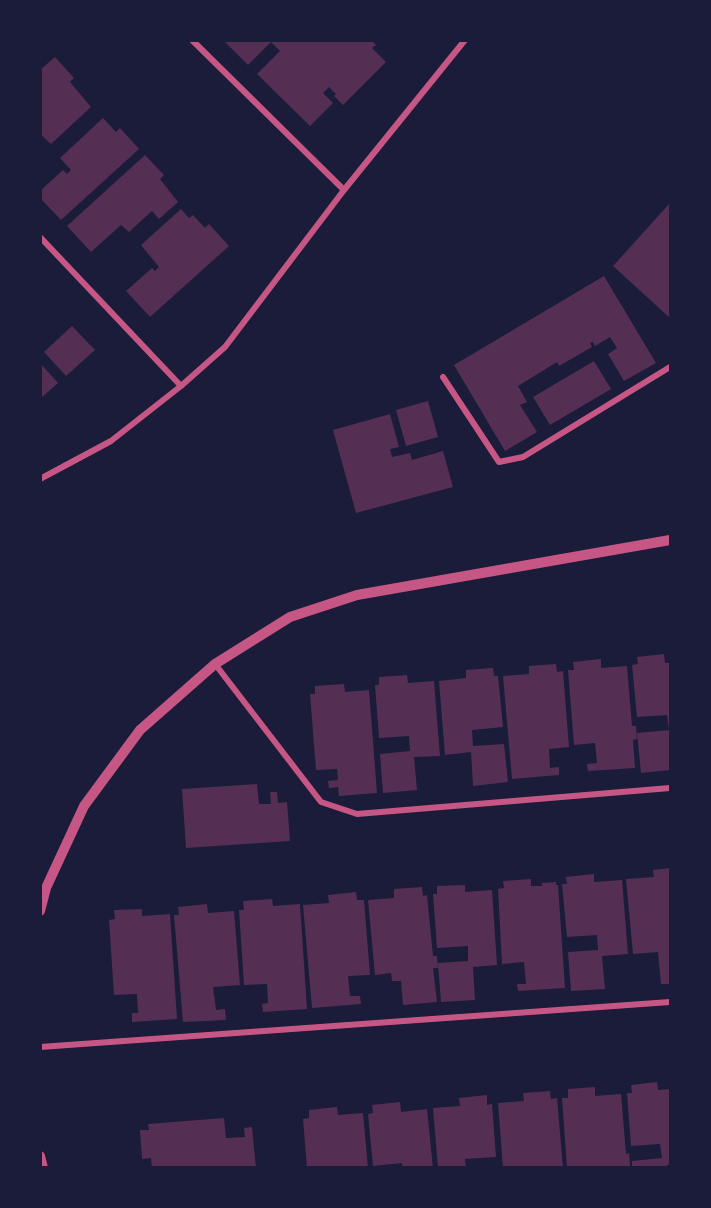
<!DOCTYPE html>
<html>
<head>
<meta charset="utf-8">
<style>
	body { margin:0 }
	#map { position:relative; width:711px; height:1208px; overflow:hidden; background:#1b1b3a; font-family:Merriweather,serif }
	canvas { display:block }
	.frame { position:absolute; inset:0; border:42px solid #1b1b3a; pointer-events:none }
</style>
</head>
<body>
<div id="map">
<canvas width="711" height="1208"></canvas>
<div class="frame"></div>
</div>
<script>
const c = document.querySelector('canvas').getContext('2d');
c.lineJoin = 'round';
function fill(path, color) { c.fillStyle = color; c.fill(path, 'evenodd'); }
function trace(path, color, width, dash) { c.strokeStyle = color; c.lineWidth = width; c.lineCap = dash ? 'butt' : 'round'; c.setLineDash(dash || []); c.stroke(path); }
fill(new Path2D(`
	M223 40H371L376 45 372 48 386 62 343 105 334 96 336 94 329 87 323 93 333 103 310 126 257 74 280 51 271 42 248 65Z
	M55 57 74 78 70 82 91 107 51 144 40 134V70Z
	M103 118 116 132 120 128 139 149 61 220 40 198V191L63 170 67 174 71 170 60 158Z
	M145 155 164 175 160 179 178 202 159 219 152 211 129 232 121 225 91 252 67 226Z
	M670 203V318L613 266Z
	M181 209 189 218 193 215 205 228 209 224 229 246 150 317 126 291 152 268 155 271 159 267 141 245Z
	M604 276 656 363 624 381 608 354 617 348 610 337 595 346 593 342 590 343 592 347 559 366 557 362 518 386 527 402 520 405 537 432 505 451 454 365Z
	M72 326 95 350 66 376 44 352Z
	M594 361 611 389 550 425 533 397Z
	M40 363 58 383 40 399Z
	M428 401 438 437 406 446 396 410Z
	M390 414 399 447 390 449 392 457 410 453 412 460 443 451 453 487 356 513 333 430Z
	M664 654 665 663H670V729H669L667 715 637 717 632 665 638 664 637 657Z
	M601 659V668L627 666 632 726H636L637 739 633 740 635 768 588 771 587 764 597 763 595 743 574 745 568 670H574L573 662Z
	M556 664 557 672 563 671 569 747 549 749 550 768 559 767V775L512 779 503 676 529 674V666Z
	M493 668 494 676H498L503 727 472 730 473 746 504 744 508 782 473 786 471 752 445 755 439 681 466 678V670Z
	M407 675 408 683 434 681 440 756 414 757 417 790 383 793 380 754 410 751 409 736 379 738 375 685H379V677Z
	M344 684 345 692 369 690 377 793 339 796 338 787 329 788 328 781 338 780 337 769 316 770 310 694H315V686Z
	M670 730V770L641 773 637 733Z
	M257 784 259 804H271L270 792H277L278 803 287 802 290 841 186 848 182 789Z
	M670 868V984H661L658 952 633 954 626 879 654 877 653 870Z
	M594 874V882L622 880 628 954 602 956 605 989 571 991 568 952 598 950 597 935 567 937 562 884H567L566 877Z
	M531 879V886H542V883L556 882V885H558L565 988 518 991 517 984H526L524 962 502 964 498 889 504 888 503 881Z
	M465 885V892L492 890 497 965 473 967 475 1000 441 1002 438 963 468 961V946L437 948 433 894H437V886Z
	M422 887 423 896 427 895 433 956H437L438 968H433L437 1002 403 1005 401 981H392L391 973 375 975 368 900 394 898V889Z
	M356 892 357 900H364L370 975 348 976 350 996H360L361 1004 312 1008 303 905 329 903 328 895Z
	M272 899 273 906 300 904 307 1009 263 1012 262 1004 268 1003 267 984 244 985 239 910H244L243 901Z
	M207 904 208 913 234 911 240 985 213 987 216 1010 225 1009 226 1020 183 1022 174 915H179L178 907Z
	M142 909V916L170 914 177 1019 132 1022V1013H138L137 994 114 995 109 920 115 919 114 910Z
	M657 1082 658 1090 670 1089V1164L667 1165V1168H632V1161L662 1158 660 1144 631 1146 627 1093H632L631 1085Z
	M595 1087V1096L621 1094 626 1154 629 1153 630 1166 627 1168H567L562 1098H568V1089Z
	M550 1091 551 1099 557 1098 563 1168H503L498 1103 524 1101 523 1093Z
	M487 1095V1105L492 1104 496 1157 465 1159 466 1168H438L433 1108 460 1106 459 1098Z
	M400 1102 401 1112 427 1109 433 1168H402V1163L373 1166 368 1114 373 1113 372 1105Z
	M337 1107 338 1115 363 1113 368 1168H307L303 1119 309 1118V1110Z
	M224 1118 226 1138 245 1137 244 1128 252 1127 256 1168H152L151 1158 142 1159 140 1130H149L148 1124Z`), '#542f53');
trace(new Path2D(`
	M192 40 344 190
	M40 237 181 386
	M443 377 499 462 523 457 670 367
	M40 479 111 441 181 386 225 347 344 190 465 40
	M215 664 321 802 357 814 670 788
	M40 1047 670 1002`), '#c65784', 6);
trace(new Path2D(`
	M40 911 46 888 84 806 140 730 215 664 290 617 357 595 670 540
	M40 1156 43 1168`), '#c65784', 10);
</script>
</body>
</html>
